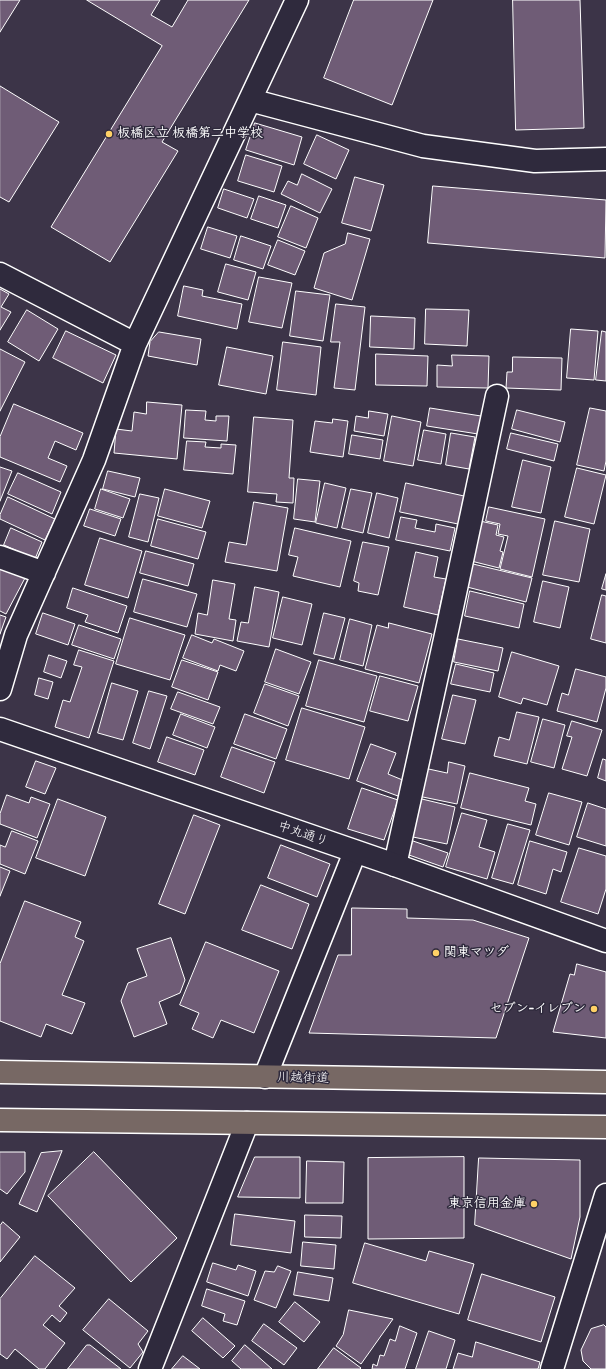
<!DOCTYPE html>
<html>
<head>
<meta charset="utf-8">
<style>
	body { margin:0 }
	canvas { display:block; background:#3c3448 }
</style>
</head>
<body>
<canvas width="606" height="1369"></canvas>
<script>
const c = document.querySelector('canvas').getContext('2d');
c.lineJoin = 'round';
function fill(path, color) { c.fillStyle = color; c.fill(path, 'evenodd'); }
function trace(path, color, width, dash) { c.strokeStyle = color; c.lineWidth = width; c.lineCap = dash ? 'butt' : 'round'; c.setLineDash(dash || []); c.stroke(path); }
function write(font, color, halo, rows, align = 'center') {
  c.font = font + ' "Patrick Hand","Klee One",sans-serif'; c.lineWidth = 3; c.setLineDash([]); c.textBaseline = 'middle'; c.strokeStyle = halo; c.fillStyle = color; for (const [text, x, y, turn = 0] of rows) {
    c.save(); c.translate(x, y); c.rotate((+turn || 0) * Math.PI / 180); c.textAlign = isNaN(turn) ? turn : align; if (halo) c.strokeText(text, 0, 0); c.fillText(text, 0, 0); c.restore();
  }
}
const building = new Path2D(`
	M0 0H20L0 32Z
	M87 0H160L151 15 172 27 188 0H249L162 142 178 151 110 262 51 227 162 46Z
	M354 0H433L392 105 324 78Z
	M513 0H580L584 128 516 130Z
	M0 86 59 122 9 202 0 197Z
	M255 123 302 137 294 165 246 150Z
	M317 135 349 150 336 179 304 164Z
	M246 155 282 166 274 192 238 181Z
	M302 174 332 189 320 213 281 194 288 181 297 185Z
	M355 177 384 185 371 231 342 223Z
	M433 186 606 200 605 258 428 243Z
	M224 189 254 199 247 218 218 208Z
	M259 196 286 205 278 228 251 219Z
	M291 206 318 218 306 248 278 237Z
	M208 227 237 236 230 258 201 249Z
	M348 233 370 239 352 300 314 288 324 253 345 244Z
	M241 236 271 246 263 269 234 260Z
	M278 240 305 251 295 275 268 265Z
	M226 264 256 272 248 300 218 292Z
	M259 277 292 283 282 328 249 322Z
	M184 286 203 290 202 296 242 304 237 329 178 316Z
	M0 289 9 294 1 307 11 312 0 330Z
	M296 291 330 295 323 341 290 336Z
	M336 304 365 307 355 390 334 388 340 342H331Z
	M426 309 469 310 467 346 425 344Z
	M27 310 58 329 39 361 8 342Z
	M371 316 415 318 414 349 370 347Z
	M571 329 598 331 594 380 567 378Z
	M66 331 116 355 103 383 53 358Z
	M602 331 606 332V381L596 380Z
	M159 332 201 339 197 365 148 356 150 342Z
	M283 342 321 347 316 395 277 390Z
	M227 347 273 356 266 394 219 385Z
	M0 349 25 362 0 411Z
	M376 354 428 356 427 386 376 385Z
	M452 355 489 356 488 388 437 387V365L452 366Z
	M513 357 562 358 561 390 506 388 507 372H512Z
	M147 402 182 405 177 459 114 453 116 429 132 431 134 412 146 414Z
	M14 404 83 433 76 450 55 441 48 458 67 466 60 482 0 457V437Z
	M430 408 481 416 478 434 427 426Z
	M590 408 606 411V461L604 471 577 465Z
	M186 410 206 411 205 420 216 421V416H229L227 441 184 438Z
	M517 410 565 422 560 442 512 429Z
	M369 411 388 414 384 436 354 431 356 416 368 418Z
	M392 416 421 422 413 466 384 461Z
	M254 417 293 420 289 478H294L293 503 276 502 277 494 248 492Z
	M333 419 348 421 343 457 310 452 315 421 332 423Z
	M424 430 446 434 441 464 418 460Z
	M451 433 475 437 469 469 446 465Z
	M511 433 558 444 554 461 507 449Z
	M352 435 383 440 380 459 349 454Z
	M187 441 206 442 205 447 221 448V444L236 445 233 474 184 470Z
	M523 460 551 467 541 513 512 507Z
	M0 467 12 471 0 501Z
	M577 468 606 475 594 524 565 517Z
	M108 471 140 478 135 497 103 489Z
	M18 473 61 492 52 514 8 494Z
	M298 479 320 481 315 522 294 519Z
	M325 483 346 488 337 528 316 523Z
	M406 483 464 496 458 524 400 512Z
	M101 489 130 499 123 518 95 509Z
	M165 489 210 501 202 528 158 516Z
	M351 489 372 493 363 533 342 528Z
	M377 493 398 498 389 538 368 533Z
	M140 494 159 498 148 542 129 537Z
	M8 497 55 519 45 540 0 519V515Z
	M254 502 288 508 277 571 225 562 229 542 246 545Z
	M489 507 545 519 532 577 500 569 508 536 498 534 500 524 486 521Z
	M90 509 121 519 115 536 84 526Z
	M401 517 417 520 415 528 435 532 436 524 455 528 450 551 396 540Z
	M158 519 206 532 198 559 151 546Z
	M480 521 498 525 496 535 504 537 500 551 503 552 499 568 471 561Z
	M555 521 590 529 579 582 543 575Z
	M11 528 42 542 35 559 4 545Z
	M295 528 351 541 340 587 293 576 298 557 289 555Z
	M100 538 142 551 128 598 85 585Z
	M363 542 389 547 378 595 358 591 359 583 354 581Z
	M146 551 194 564 188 586 140 573Z
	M416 552 438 557 434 577 446 579 438 615 404 607Z
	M473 564 532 578 526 602 467 587Z
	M0 565 25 578 6 614 0 611Z
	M606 574V590L602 589Z
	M143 579 197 594 187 627 134 612Z
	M213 580 235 584 229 619 236 620 233 641 195 634 198 613 207 615Z
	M543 581 569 587 560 628 534 622Z
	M255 587 279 592 269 647 237 641 241 622 248 623Z
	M73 588 127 606 118 633 85 622 88 615 67 608Z
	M470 591 524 604 519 628 465 616Z
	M602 595 606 596V643L591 639Z
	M283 597 312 604 302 645 273 638Z
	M43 613 75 624 68 645 36 634Z
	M324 613 345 618 334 659 314 654Z
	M0 615 6 617 0 634Z
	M130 618 185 635 170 680 116 664Z
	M350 619 372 625 363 666 340 660Z
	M389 623 432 634 419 683 365 669 377 625 388 628Z
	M79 625 121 639 114 659 72 645Z
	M192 635 212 643 214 639 244 651 236 671 220 665 218 671 183 658Z
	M458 639 503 648 498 671 454 662Z
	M276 649 311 662 299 694 265 682Z
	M79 650 114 661 89 738 55 727 63 700 70 702 82 667 74 665Z
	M512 652 559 666 547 705 523 698 521 704 499 697Z
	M49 655 67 661 61 678 44 672Z
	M182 660 218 672 208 700 172 687Z
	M319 660 377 676 364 722 306 706Z
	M456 664 494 673 490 692 451 684Z
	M576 669 606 677V688L597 722 557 711 562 693 568 695Z
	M380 676 418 686 408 721 370 711Z
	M39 678 53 682 48 699 35 695Z
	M112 683 138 691 123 740 98 733Z
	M265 684 299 696 288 726 254 713Z
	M149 691 167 696 150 749 133 743Z
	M178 692 220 707 213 724 171 709Z
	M453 695 476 700 465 744 442 739Z
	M302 708 365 727 349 779 286 760Z
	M517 712 539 717 527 764 494 756 499 737 509 740Z
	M181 714 215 727 207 748 173 735Z
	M245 714 287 729 276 759 234 744Z
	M543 719 565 725 554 768 531 762Z
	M572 721 602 730 587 776 562 769 572 737 567 736Z
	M167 737 204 750 195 775 158 762Z
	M371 744 396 753 388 774 405 781 398 796 357 781Z
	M232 747 275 762 264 793 221 777Z
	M603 759 606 760V781L598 778Z
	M36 761 56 768 45 794 26 787Z
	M449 762 465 766 457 804 418 796 424 768 447 773Z
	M470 773 529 788 525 801 536 804 531 825 461 808Z
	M362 788 398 800 384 840 348 829Z
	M549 793 582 802 569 845 536 835Z
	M7 795 29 803 31 797 50 804 37 838 0 824V814Z
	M58 799 106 817 85 876 36 858Z
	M422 799 455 807 447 844 413 837Z
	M588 803 606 809V846L577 837Z
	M462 813 487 820 479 847 495 852 487 879 446 867Z
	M194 815 220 825 185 914 159 904Z
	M508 824 530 830 513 884 492 878Z
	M12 831 38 841 25 874 0 864V845L5 847Z
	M413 841 448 853 443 867 409 855Z
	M530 841 567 852 561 872 553 869 546 894 518 885Z
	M281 845 330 864 317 897 268 878Z
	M579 848 606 856V889L598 914 561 902Z
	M0 867 10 871 0 896Z
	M261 885 309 904 292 949 242 930Z
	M25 901 81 922 75 937 84 941 62 995 85 1003 72 1034 46 1024 41 1037 0 1021V964Z
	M352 908 407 909V918L473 920 529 938 496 1038 309 1033 338 955H351Z
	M171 938 185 980 180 993 159 1002 167 1024 134 1037 121 1001 128 983 147 976 137 949Z
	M206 942 279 971 254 1033 221 1020 213 1038 192 1029 199 1013 180 1005Z
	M577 964 606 972V1038L553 1032 570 974 574 975Z
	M62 1151 37 1212 19 1204 41 1153Z
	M0 1152H25V1172L7 1194 0 1189Z
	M94 1152 177 1238 131 1282 48 1196Z
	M255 1157H300V1198L238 1197Z
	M464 1157V1238L368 1239V1158Z
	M479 1158 580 1160V1217L571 1259 475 1225Z
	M307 1161 344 1162 343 1203H306Z
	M235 1214 295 1221 291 1253 231 1245Z
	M305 1215 342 1216 341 1238 305 1237Z
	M3 1222 20 1237 0 1262V1226Z
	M303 1242 336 1245 334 1269 301 1266Z
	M365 1243 426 1261 429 1251 474 1264 459 1314 353 1283Z
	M35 1256 75 1288 59 1306 67 1313 60 1322 52 1315 43 1325 65 1343 45 1369H39L15 1349 7 1359 0 1354V1299Z
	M213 1263 236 1270 238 1265 256 1271 248 1296 207 1282Z
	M278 1266 291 1271 276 1308 254 1300 265 1271 274 1272Z
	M298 1272 333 1278 329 1301 294 1295Z
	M482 1274 555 1297 541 1342 468 1320Z
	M207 1289 245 1301 237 1325 223 1321 225 1314 202 1306Z
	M109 1299 148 1331 138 1344 143 1352 130 1368 83 1330Z
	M295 1302 320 1322 304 1342 279 1322Z
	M349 1310 393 1319 361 1364 336 1346 343 1335Z
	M203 1318 235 1346 223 1358 192 1331Z
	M264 1324 297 1348 284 1365 252 1341Z
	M604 1325 606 1327V1369H591L583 1361 581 1350 591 1329Z
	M400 1326 417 1333 405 1369H372L373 1364 377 1366 380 1355 384 1356 390 1339 395 1341Z
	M429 1331 455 1340 446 1369H416Z
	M476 1342 540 1362 538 1369H453L458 1353 472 1357Z
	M87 1345H90L121 1369H68Z
	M245 1345 272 1369H241L232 1361Z
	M334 1348 361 1368 360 1369H318Z
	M183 1356 200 1369H172Z`);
fill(building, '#6f5c76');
trace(building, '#fff', 1);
const minor = new Path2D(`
	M250 100 423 146 535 161 606 159
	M0 274 135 344
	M0 557 44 573
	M0 689 16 635 94 460 135 344 297 0
	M395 865 448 626 497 396
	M265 1077 355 852
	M150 1369 247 1123
	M552 1369 606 1195`);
const tertiary = new Path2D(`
	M0 729 395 865 606 941`);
const trunk = new Path2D(`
	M0 1072 606 1082
	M0 1120 606 1127`);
trace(minor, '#fff', 25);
trace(tertiary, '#fff', 25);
trace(trunk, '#fff', 25);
trace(minor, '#2f2a3d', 22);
trace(tertiary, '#2f2a3d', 22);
trace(trunk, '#776864', 22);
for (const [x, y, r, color] of [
	[109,134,4,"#ffd166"],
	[436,953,4,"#ffd166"],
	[594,1009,4,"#ffd166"],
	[534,1204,4,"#ffd166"]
]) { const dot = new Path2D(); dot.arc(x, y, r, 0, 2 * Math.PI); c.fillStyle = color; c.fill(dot); trace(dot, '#2f2a3d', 1.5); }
write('bold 13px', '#fff', '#2f2a3d', [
	["板橋区立 板橋第二中学校",117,134],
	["関東マツダ",444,953],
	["セブン-イレブン",586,1009,"right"],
	["東京信用金庫",526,1204,"right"]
], 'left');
write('13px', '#fff', '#2f2a3d', [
	["中丸通り",303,834,19],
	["川越街道",303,1078,1]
]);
</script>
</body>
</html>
